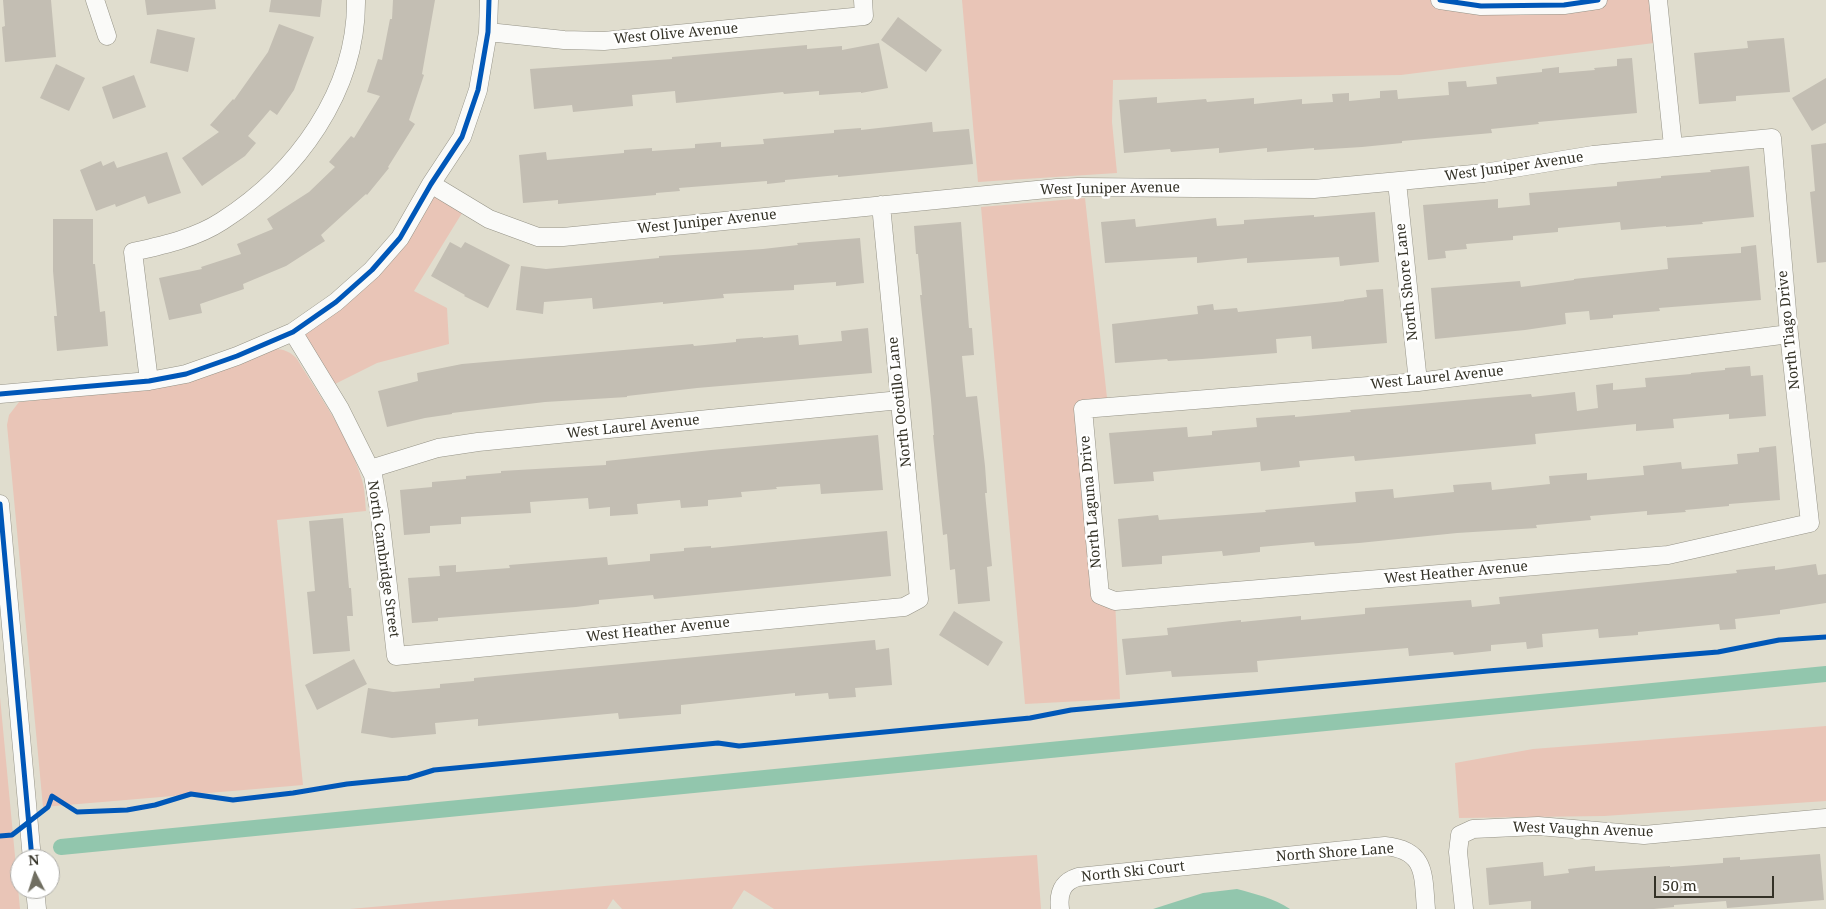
<!DOCTYPE html>
<html>
<head>
<meta charset="utf-8">
<style>
	body { margin:0 }
	#map { position:relative; width:1826px; height:909px; overflow:hidden; background:#e0ddce; font-family:"Noto Serif",serif }
	canvas { display:block }
	.north { position:absolute; left:10px; top:849px; width:50px; height:50px; box-sizing:border-box; background:#fff; border:1px solid #aeada9; border-radius:50%; rotate:355deg; font-size:14px; font-weight:700; line-height:20px; text-align:center; color:#343227 }
	.north::after { content:''; display:block; margin:auto; width:18px; height:22px; background:#706e61; clip-path:polygon(50% 0,100% 100%,50% 72%,0 100%) }
	.scale { position:absolute; left:1654px; top:876px; width:120px; height:22px; box-sizing:border-box; border:2px solid #343227; border-top:0; padding-left:6px; font-size:15px; line-height:18px; white-space:nowrap; color:#343227; -webkit-text-stroke:4px #fff; paint-order:stroke }
</style>
</head>
<body>
<div id="map">
<canvas width="1826" height="909"></canvas>
<div class="north">N</div>
<div class="scale">50 m</div>
</div>
<script>
const c = document.querySelector('canvas').getContext('2d');
c.lineJoin = 'round';
function fill(path, color) { c.fillStyle = color; c.fill(path, 'evenodd'); }
function trace(path, color, width, dash) { c.strokeStyle = color; c.lineWidth = width; c.lineCap = dash ? 'butt' : 'round'; c.setLineDash(dash || []); c.stroke(path); }
function write(font, color, halo, rows, align = 'center') {
  c.font = font + ' "Noto Serif",serif'; c.lineWidth = 5; c.setLineDash([]); c.textBaseline = 'middle'; c.strokeStyle = halo; c.fillStyle = color; for (const [text, x, y, turn = 0] of rows) {
    c.save(); c.translate(x, y); c.rotate((+turn || 0) * Math.PI / 180); c.textAlign = isNaN(turn) ? turn : align; if (halo) c.strokeText(text, 0, 0); c.fillText(text, 0, 0); c.restore();
  }
}
fill(new Path2D(`
	M962 0H1658L1662 42 1401 75 1113 80 1112 122 1117 173 978 182Z
	M431 184 467 205 414 291 447 308 449 344 377 363 327 388 293 332 400 239Z
	M1085 198 1108 407 1084 409 1100 595 1115 601 1120 699 1025 704 981 207Z
	M274 349C284 349 291 352 297 359 320 397 349 436 362 480 365 489 365 501 366 511L277 520 303 785 43 807 7 425 9 415 19 402 169 386Z
	M0 697 20 909H0Z
	M1826 726V801L1604 816 1459 818 1455 763 1533 749Z
	M1037 855 1041 909H774L744 890 732 909H622L613 899 607 909H350C579 888 807 867 1037 855Z`), '#e9c5b7');
fill(new Path2D(`
	M1237 889C1255 894 1274 898 1290 909H1153L1203 893Z`), '#92c6ad');
trace(new Path2D(`
	M61 847 1826 674`), '#92c6ad', 16);
fill(new Path2D(`
	M3 0H51L56 57 5 62 2 27 5 26Z
	M145 0H215L216 9 147 15Z
	M271 0H322L320 17 269 12Z
	M393 0H435L422 74 424 75 409 120 415 124 388 167 389 168 367 195 366 194 321 235 325 241 286 266 243 284 244 289 200 304 202 313 169 320 159 278 202 269 201 267 241 254 237 244 273 229 267 219 309 192 335 167 329 162 351 136 354 138 380 96 367 92 378 59 382 60 390 19H392Z
	M898 17 942 50 926 72 881 40Z
	M279 24 314 37 294 90 277 115 270 110 248 136 256 143 245 156 202 186 182 158 219 132 210 125 233 99 234 100 268 52Z
	M157 29 195 38 188 72 150 63Z
	M1784 38 1790 92 1736 96V101L1699 104 1694 53 1748 48 1747 41Z
	M879 43 888 88 861 93V92L819 95V91L784 94 783 92 676 103 675 91 632 95 633 106 573 112 572 105 534 109 530 69 672 59V57L807 45V49L842 46V50Z
	M1632 58 1637 113 1538 122 1539 124 1491 129 1492 133 1402 141V143L1362 147 1314 150V148L1267 152V148L1219 153V148L1171 152 1170 149 1124 153 1119 100 1157 97V103L1206 99 1207 102 1254 98V104L1302 99V104L1333 102 1332 94 1349 93V101L1380 98V91L1397 90 1398 99 1449 95 1448 82 1466 81 1467 87 1497 84 1496 77 1542 72V69L1559 67V73L1595 70 1594 68 1617 66V59Z
	M56 64 85 78 69 111 40 98Z
	M134 75 146 107 113 119 102 87Z
	M1826 78V123L1812 131 1792 98Z
	M932 122 933 132 969 129 973 164 838 177V175L785 180V182L767 184V181L679 188 680 191 656 193V195L558 204V200L523 203 519 155 546 152 547 160 624 153V150L652 148V151L695 148V144L721 142V147L764 144 763 139 834 133V130L861 128V130Z
	M1826 143V262L1817 263 1810 192 1815 191 1811 145Z
	M167 152 181 193 148 204 145 196 116 207 115 204 96 211 80 170 101 161 103 166 114 161 117 168Z
	M1749 166 1754 217 1702 222 1703 224 1666 227V226L1621 230 1620 222 1558 228V232L1513 236V240L1466 244 1467 249 1445 251 1446 258 1428 260 1423 205 1498 199V208L1530 205 1529 193 1617 186V182L1661 178V176L1711 172 1710 170Z
	M1375 212 1379 262 1340 266 1339 257 1247 263V258L1197 263V257L1105 263 1101 222 1135 219 1136 227 1216 218 1217 226 1244 224V220L1314 215V217Z
	M53 219H93V264H95L100 312 105 311 108 346 57 351 54 316H57L53 271Z
	M961 222 969 328H972L974 355 962 356 966 397 977 396 985 466 987 493H985L992 566 987 567 990 601 958 604 955 569 950 570 947 534 943 535 933 435H934L931 400 920 295H922L918 254H916L914 226Z
	M860 238 864 283 836 286V282L794 285V290L723 294 724 298 692 301 663 304V302L593 309 592 298 544 302 543 314 516 310 521 266 546 269 659 258V256L763 249 798 245 797 243Z
	M450 242 461 248 465 242 510 265 488 308 464 296 465 295 431 276Z
	M1756 245 1761 300 1659 308 1660 311 1613 315V318L1590 320 1589 311 1565 313 1566 324 1525 330 1435 339 1431 288 1520 281 1521 287 1574 280V279L1668 269 1667 258 1741 253V247Z
	M1383 289 1387 343 1312 349 1311 336 1276 339 1277 353 1202 359 1168 361 1167 359 1115 363 1112 324 1198 314 1197 306 1213 304 1214 310 1237 308 1238 312 1344 301V300L1367 297 1366 290Z
	M868 328 872 373 697 388 627 396V397L545 402 452 413V414L425 418 387 427 378 391 418 381 417 373 462 364 693 344 694 346 736 342V339L763 337V338L798 335 799 345 842 341 841 331Z
	M1750 366 1751 376 1763 375 1766 416 1729 419V414L1673 419 1674 428 1636 431V424L1535 434 1536 444 1355 461 1354 456 1299 461 1300 467 1261 471 1260 462 1153 472 1154 481 1114 484 1109 433 1187 427 1188 437 1212 435V431L1257 427 1256 418 1295 415V417L1351 412 1350 410 1398 406 1531 394 1532 397 1575 392 1577 411 1598 408 1596 385 1613 383V390L1646 387 1645 378 1691 374V373L1725 370V368Z
	M878 435 883 490 821 494 820 484 776 487 777 489 741 492 742 497 708 500V506L681 508 680 500 637 504 638 514 610 516V507L589 509 588 498 530 502 531 513 461 517V524L430 526V533L404 535 400 490 432 487V482L466 479V476L501 473V471L606 465V461L711 450Z
	M1776 446 1780 500 1729 504V506L1685 510 1686 512 1647 515V511L1590 516 1591 520 1536 525 1537 528 1457 533 1359 543 1315 546 1314 542 1260 547V552L1223 556 1222 551 1162 556V564L1122 567 1118 519 1158 515 1159 520 1266 512 1265 510 1356 502 1355 492 1393 489 1394 498 1454 492 1453 485 1491 482 1492 490 1550 484 1549 476 1587 473V480L1644 475 1643 466 1681 462 1682 469 1738 464 1737 454 1759 452V448Z
	M343 518 349 588H351L353 616H347L350 651 313 654 307 592 315 591 309 521Z
	M887 531 891 576 654 599 653 595 599 600V604L576 607 438 618V621L412 623 408 578 440 576 439 566 456 565V572L510 568 509 565 607 557 608 565 650 561V554L684 551V548L711 546V548Z
	M1816 564 1818 575 1826 574V603L1780 610V614L1735 619 1736 629 1720 630 1719 624 1638 632V635L1599 638 1598 629 1542 634 1543 647 1527 649 1526 642 1491 645V651L1454 655 1453 652 1409 656 1408 648 1257 661 1258 672 1172 677 1171 671 1126 675 1122 639 1168 635 1167 628 1241 620V622L1301 616V620L1365 614V608L1444 602 1471 600 1472 607 1500 604 1499 597 1737 573 1736 570 1775 566V570Z
	M954 611 1003 642 988 666 939 635Z
	M875 640 876 650 889 648 892 685 855 688 856 697 829 699 828 693 795 696V693L681 705V714L619 719 618 713 478 726V719L435 723 436 734 392 738 361 733 368 688 393 692 440 688V684L474 681V678Z
	M354 659 367 684 317 710 305 685Z
	M1820 854 1824 900 1727 908 1726 901 1674 905V907L1654 909H1531V901L1489 905 1486 868 1543 862 1544 876 1569 873 1568 869 1595 866V871L1670 866V867L1723 863V858L1740 857V860Z`), '#c3beb3');
const minor = new Path2D(`
	M95 0 107 36
	M1440 0 1481 6 1564 5 1598 0
	M1658 0 1673 146
	M488 32 564 40 604 41 864 16 863 0
	M1397 182 1418 382
	M431 184 489 219 538 237H563L1057 188 1078 187 1314 189 1484 173 1593 155 1772 138 1789 334 1810 523 1668 555 1115 601 1100 595 1083 409 1418 382 1789 334
	M293 332 340 409 373 475 380 516 396 656 904 607 919 599 881 205
	M149 381 133 252C164 245 196 238 222 221 297 173 357 91 356 0
	M0 394 149 381 186 374 237 356 293 332 336 302 372 270 400 238 431 184 462 137 478 90 488 32 489 0
	M370 469 438 448 478 442 900 400
	M0 504 32 859
	M35 889 37 909
	M1060 909C1058 893 1062 882 1078 877L1385 846C1427 850 1423 876 1426 909
	M1464 909 1458 852 1460 835 1473 829 1538 826 1644 835 1826 818`);
trace(minor, '#959387', 19);
trace(minor, '#fafaf8', 18);
trace(new Path2D(`
	M1440 0 1481 6 1564 5 1598 0
	M0 394 149 381 186 374 237 356 293 332 336 302 372 270 400 238 431 184 462 137 478 90 488 32 489 0
	M0 504 32 859
	M0 836 12 835 48 807 52 796 77 812 127 810 155 805 191 794 233 800 293 793 347 784 408 778 434 770 718 743 739 746 1030 718 1071 710 1488 671 1718 652 1779 640 1826 637`), '#0057b8', 5);
write('14px', '#343227', '#fff', [
	["West Olive Avenue",676,34,-5],
	["West Juniper Avenue",1514,167,-8],
	["West Juniper Avenue",1110,189,-1],
	["West Juniper Avenue",707,222,-6],
	["North Shore Lane",1407,282,-96],
	["North Tiago Drive",1789,330,-96],
	["West Laurel Avenue",1437,378,-6],
	["North Ocotillo Lane",900,402,-96],
	["West Laurel Avenue",633,427,-6],
	["North Laguna Drive",1091,502,-95],
	["North Cambridge Street",383,559,82],
	["West Heather Avenue",1456,573,-5],
	["West Heather Avenue",658,630,-6],
	["West Vaughn Avenue",1583,830,2],
	["North Shore Lane",1335,853,-4],
	["North Ski Court",1133,872,-6]
]);
</script>
</body>
</html>
